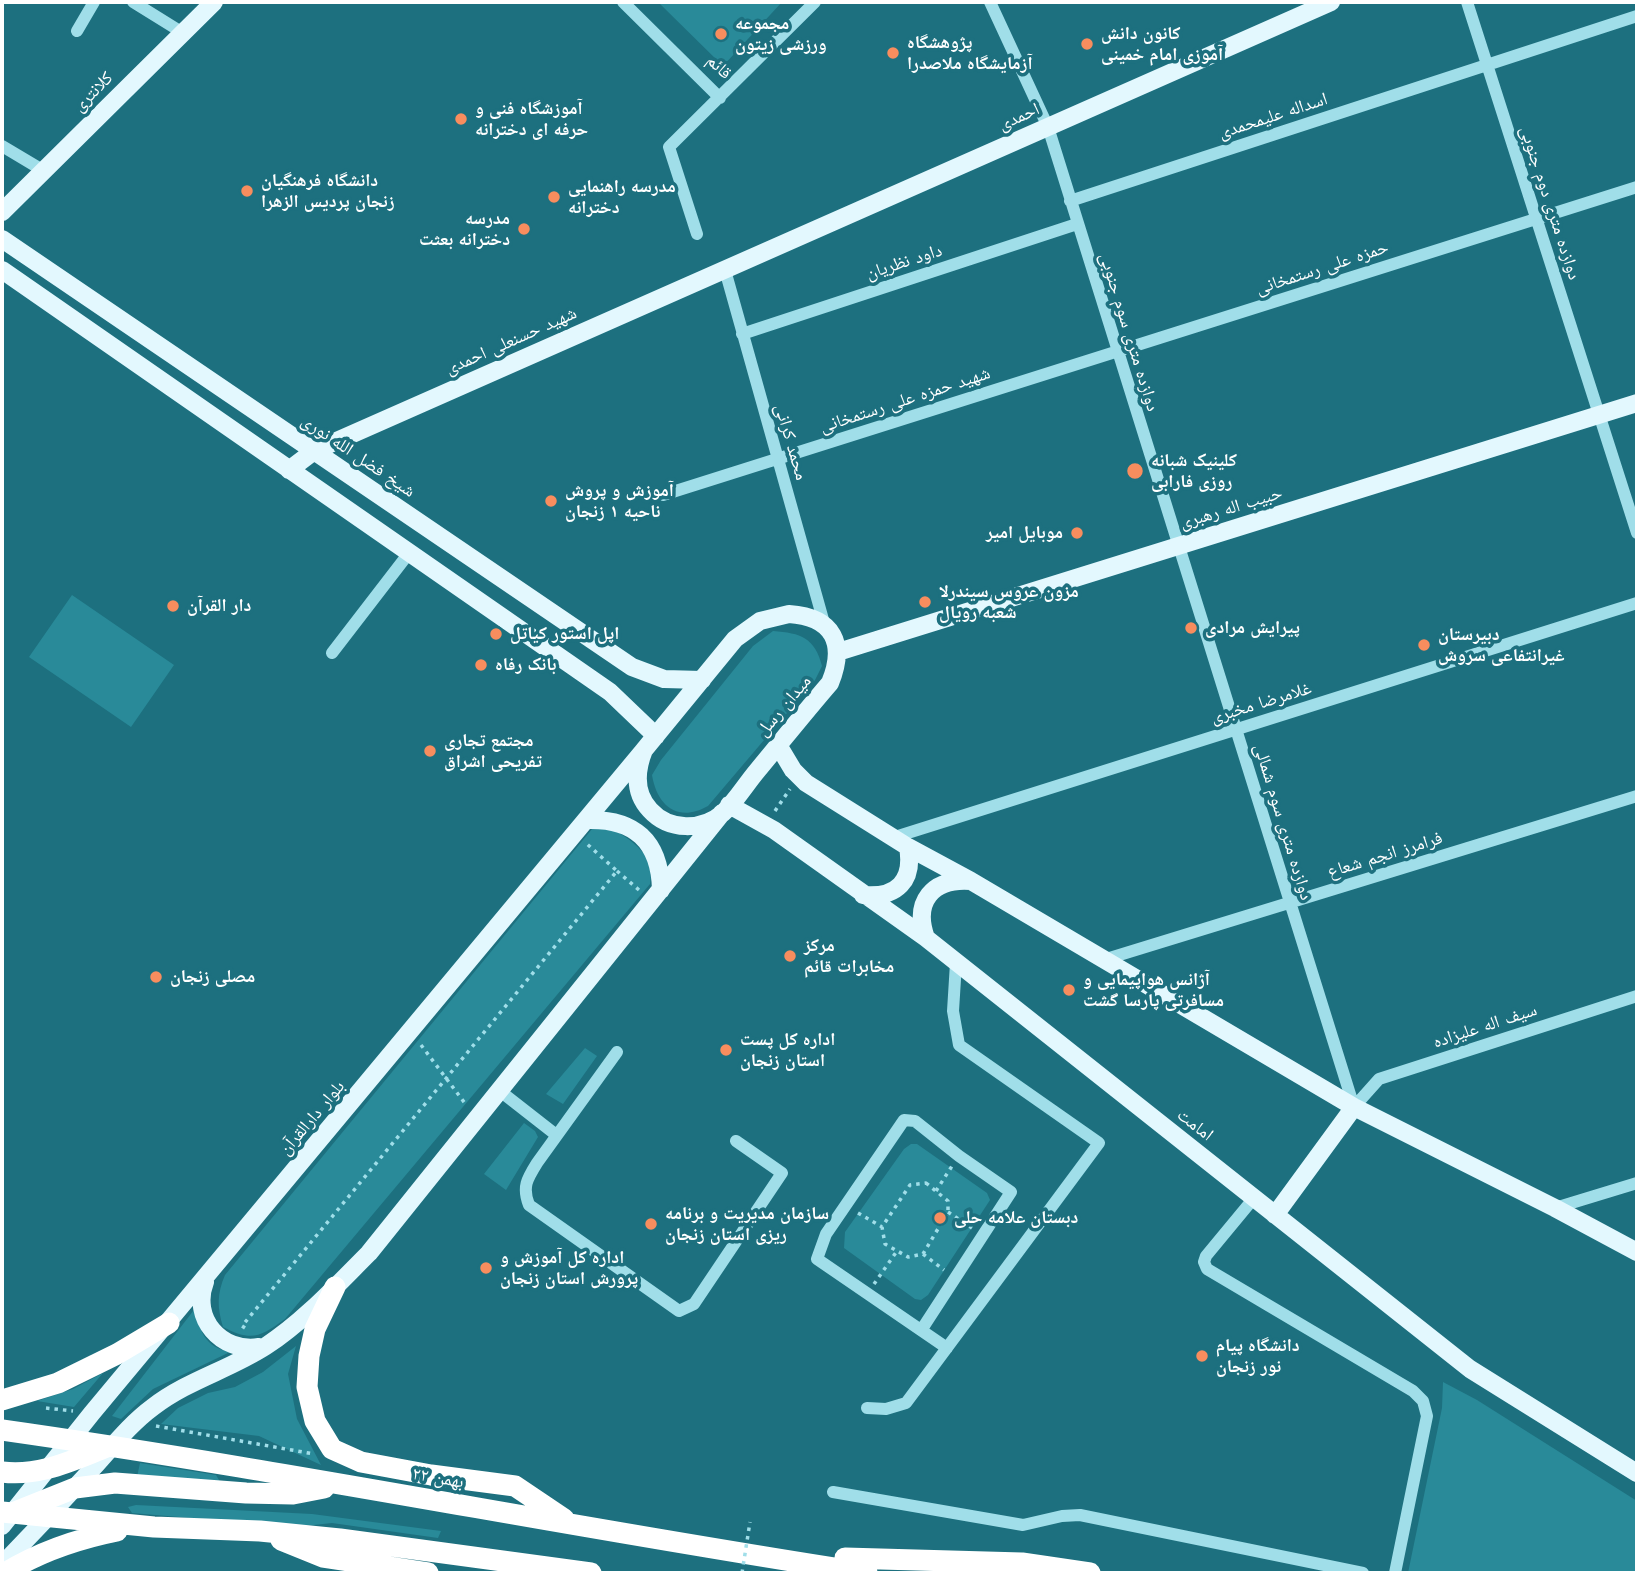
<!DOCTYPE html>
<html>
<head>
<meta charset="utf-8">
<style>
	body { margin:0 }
	#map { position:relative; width:1639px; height:1575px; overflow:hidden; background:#1d707f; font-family:"Work Sans",sans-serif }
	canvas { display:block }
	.frame { position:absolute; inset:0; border:4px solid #fff; pointer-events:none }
</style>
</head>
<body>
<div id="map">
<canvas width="1639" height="1575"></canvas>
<div class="frame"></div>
</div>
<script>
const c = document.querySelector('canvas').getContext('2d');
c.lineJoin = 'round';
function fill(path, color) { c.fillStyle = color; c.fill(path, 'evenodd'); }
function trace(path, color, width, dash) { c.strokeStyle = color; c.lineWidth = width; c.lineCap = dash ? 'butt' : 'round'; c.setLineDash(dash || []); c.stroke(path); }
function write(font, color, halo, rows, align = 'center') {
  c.font = font + ' "Work Sans","Noto Naskh Arabic",sans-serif'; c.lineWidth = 7; c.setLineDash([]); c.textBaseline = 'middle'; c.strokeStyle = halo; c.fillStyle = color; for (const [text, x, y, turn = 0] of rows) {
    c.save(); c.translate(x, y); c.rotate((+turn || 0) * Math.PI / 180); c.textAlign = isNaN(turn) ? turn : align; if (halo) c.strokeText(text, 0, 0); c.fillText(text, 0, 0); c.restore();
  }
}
fill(new Path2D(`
	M658 2H782L723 66Z
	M72 595 174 665 131 727 29 657Z
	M773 631C801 633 815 638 822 666L815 680 708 806C678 823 657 806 652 775L661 760 753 646Z
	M612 828C634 843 655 854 650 884L285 1319C260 1337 252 1342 223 1327 217 1307 217 1294 225 1275L592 829Z
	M585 1048 597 1056 563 1104 546 1094Z
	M524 1123 535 1131 538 1137 506 1190 484 1174Z
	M911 1144H917L987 1193 990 1200 928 1295 921 1300 915 1299 844 1248 845 1232 904 1149Z
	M197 1306C198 1331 205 1347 230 1352L153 1389 121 1419 112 1416Z
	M296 1346 288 1374 297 1419 321 1465 259 1436 161 1424 178 1408 208 1393 235 1387 263 1372Z
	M103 1373 74 1407 37 1401 73 1389Z
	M1443 1382 1477 1400 1637 1501V1573H1408L1442 1408Z
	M140 1463 216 1475 222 1485 137 1477Z
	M136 1505 312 1514 441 1531 438 1538 332 1523 296 1527 132 1513 128 1507Z`), '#298a99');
trace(new Path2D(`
	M775 811 790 789
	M617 871 639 890
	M421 1045 467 1106
	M926 1183 948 1201V1212L923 1254 908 1257 885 1244 882 1227 910 1185Z
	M936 1191 952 1166
	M948 1212 972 1228
	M858 1213 882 1227
	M923 1254 944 1270
	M874 1284 897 1251
	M245 1328 242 1326 617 871 587 844
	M46 1408 73 1411
	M156 1426 314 1454`), '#a0dee9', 3.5, [3.5, 5]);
trace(new Path2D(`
	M133 2 183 33
	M623 2 720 98
	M990 2 1048 127 1354 1107
	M1467 2 1637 533
	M77 31 94 2
	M2 146 44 171
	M1070 201 1637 16
	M697 234 669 147 815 2
	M725 270 824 623
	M742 334 1077 224
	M663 495 1637 187
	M332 653 409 553
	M895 837 1637 603
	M1103 960 1637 796
	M617 1052 537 1163C527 1179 522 1187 529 1205L679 1311 694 1304 782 1173 736 1141
	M500 1091 555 1134
	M1354 1107 1379 1079 1637 996
	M1254 1198 1206 1256 1204 1262 1207 1269 1413 1391 1423 1401 1427 1416 1395 1573
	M1555 1208 1637 1183
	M922 1329 1011 1192 959 1156 915 1121 904 1120 826 1234 817 1259 947 1348
	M867 1408 886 1409 906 1403 1099 1143 959 1045 953 1011 956 963
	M833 1492 1023 1525 1062 1516 1080 1515 1363 1573`), '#a0dee9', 12);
trace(new Path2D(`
	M2 212 214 2
	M2 239 632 667 664 679 702 680
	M2 270 610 692 656 736
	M289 470 314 451 1331 2
	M789 614C834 617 846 644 830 683 805 712 781 742 757 771 746 784 736 801 723 813 702 831 669 831 650 810 633 792 636 770 644 750L735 639 760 621Z
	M838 652 1637 403
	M778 745 793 770 806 783 908 847 971 881 1354 1107 1555 1208 1637 1252
	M729 805 774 830 926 938 1470 1369 1637 1473
	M586 820C634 818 660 841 661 890
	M863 895C897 898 914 881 908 847
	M926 938C913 902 932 878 971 881
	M1275 1215 1354 1107
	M205 1282C191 1318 221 1353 259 1347
	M2 1526 92 1413 644 750
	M2 1565C33 1533 63 1501 93 1468 113 1446 130 1424 153 1407 188 1380 229 1370 266 1346 304 1321 336 1286 369 1253L722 813`), '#e3f8fe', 18);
trace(new Path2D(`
	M335 1287 315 1329 309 1356 307 1387 315 1421 332 1449 361 1462 431 1475 515 1486 564 1519
	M2 1400 58 1383 117 1354 169 1323
	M2 1430C291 1471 578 1529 867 1573
	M2 1472C39 1477 73 1460 107 1447
	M2 1512 154 1527 260 1531 340 1539 591 1573
	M15 1512 75 1488 115 1483 246 1493 293 1494 324 1488
	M281 1540 323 1557 428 1573
	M845 1558 1022 1563 1090 1573
	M5 1573C41 1551 77 1539 117 1531`), '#fff', 21);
trace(new Path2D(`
	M742 1573 750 1522`), '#a0dee9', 3.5, [3.5, 5]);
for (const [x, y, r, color] of [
	[721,34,7,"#f88d5e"],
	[1087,44,7,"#f88d5e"],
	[893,53,7,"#f88d5e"],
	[461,119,7,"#f88d5e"],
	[247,191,7,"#f88d5e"],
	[554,197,7,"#f88d5e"],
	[524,229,7,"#f88d5e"],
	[1135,471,9,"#f88d5e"],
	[551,501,7,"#f88d5e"],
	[1077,533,7,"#f88d5e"],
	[925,602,7,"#f88d5e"],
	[173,606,7,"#f88d5e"],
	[1191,628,7,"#f88d5e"],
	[496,634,7,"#f88d5e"],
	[1424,645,7,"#f88d5e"],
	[481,665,7,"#f88d5e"],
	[430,751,7,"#f88d5e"],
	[790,956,7,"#f88d5e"],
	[156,977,7,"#f88d5e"],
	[1069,990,7,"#f88d5e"],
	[726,1050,7,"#f88d5e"],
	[940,1218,7,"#f88d5e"],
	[651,1224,7,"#f88d5e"],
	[486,1268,7,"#f88d5e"],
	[1202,1356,7,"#f88d5e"]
]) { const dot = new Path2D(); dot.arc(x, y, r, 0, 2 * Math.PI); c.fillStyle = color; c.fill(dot); trace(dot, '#1d707f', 2.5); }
write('bold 18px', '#fff', '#1d707f', [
	["مجموعه",735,24],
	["ورزشی زیتون",735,45],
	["کانون دانش",1101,34],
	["آموزی امام خمینی",1101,55],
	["پژوهشگاه",907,43],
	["آزمایشگاه ملاصدرا",907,64],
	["آموزشگاه فنی و",475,109],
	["حرفه ای دخترانه",475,130],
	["دانشگاه فرهنگیان",261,181],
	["زنجان پردیس الزهرا",261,202],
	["مدرسه راهنمایی",568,187],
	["دخترانه",568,208],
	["مدرسه",510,219,"right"],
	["دخترانه بعثت",510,240,"right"],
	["کلینیک شبانه",1151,461],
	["روزی فارابی",1151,482],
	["آموزش و پروش",565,491],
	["ناحیه ۱ زنجان",565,512],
	["موبایل امیر",1063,533,"right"],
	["مزون عروس سیندرلا",939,592],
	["شعبه رویال",939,613],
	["دار القرآن",187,606],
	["پیرایش مرادی",1205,628],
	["اپل استور کیاتل",510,634],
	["دبیرستان",1438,635],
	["غیرانتفاعی سروش",1438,656],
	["بانک رفاه",495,665],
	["مجتمع تجاری",444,741],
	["تفریحی اشراق",444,762],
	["مرکز",804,946],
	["مخابرات قائم",804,967],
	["مصلی زنجان",170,977],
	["آژانس هواپیمایی و",1083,980],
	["مسافرتی پارسا گشت",1083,1001],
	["اداره کل پست",740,1040],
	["استان زنجان",740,1061],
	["سازمان مدیریت و برنامه",665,1214],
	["ریزی استان زنجان",665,1235],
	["دبستان علامه حلی",954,1218],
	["اداره کل آموزش و",500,1258],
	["پرورش استان زنجان",500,1279],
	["دانشگاه پیام",1216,1346],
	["نور زنجان",1216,1367]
], 'left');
write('18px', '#fff', '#1d707f', [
	["قائم",719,67,44],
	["کلانتری",93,92,-45],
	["اسداله علیمحمدی",1273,116,-18],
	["احمدی",1019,117,-24],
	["دوازده متری دوم جنوبی",1550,203,72],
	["داود نظریان",904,262,-18],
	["حمزه علی رستمخانی",1322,268,-18],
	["دوازده متری سوم جنوبی",1129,332,73],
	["شهید حسنعلی احمدی",511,341,-24],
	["شهید حمزه علی رستمخانی",905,400,-18],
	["محمد کرانی",791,442,74],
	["شیخ فضل الله نوری",358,456,34],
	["حبیب اله رهبری",1231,508,-17],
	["غلامرضا مخبری",1261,703,-17],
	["میدان رسل",784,706,-50],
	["دوازده متری سوم شمالی",1283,822,73],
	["فرامرز انجم شعاع",1385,855,-17],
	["سیف اله علیزاده",1485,1026,-18],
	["بلوار دارالقرآن",312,1118,-50],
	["امامت",1195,1125,38],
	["۲۲ بهمن",438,1478,10]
]);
</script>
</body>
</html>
